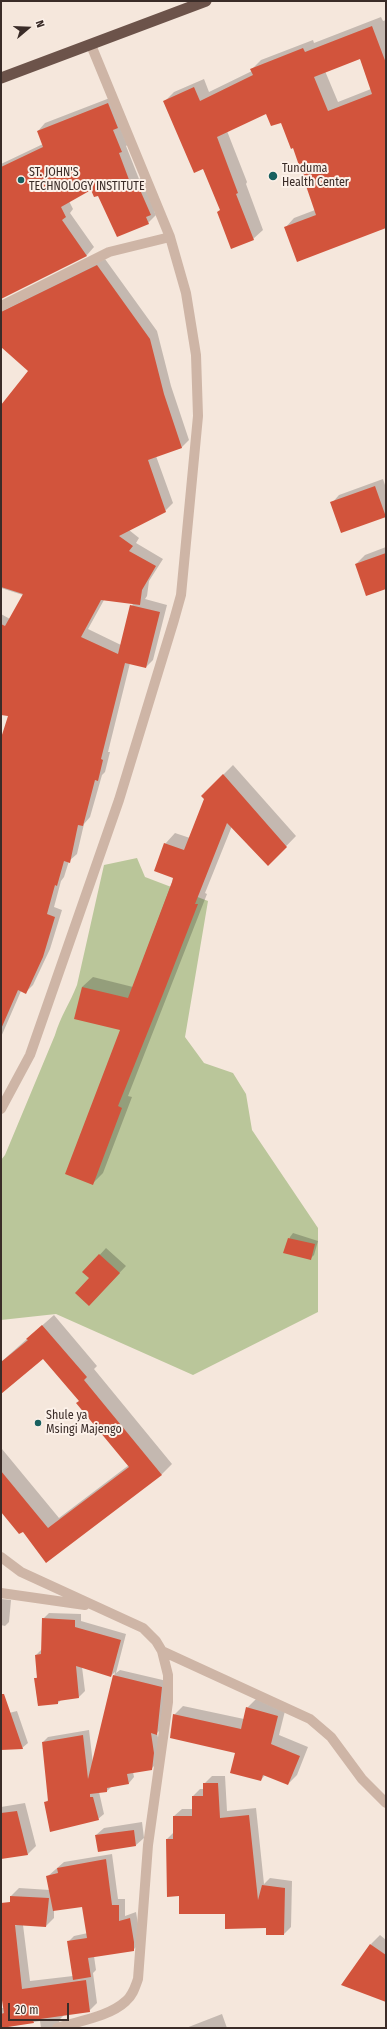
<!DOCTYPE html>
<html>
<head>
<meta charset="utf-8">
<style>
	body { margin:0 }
	#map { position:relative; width:387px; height:2029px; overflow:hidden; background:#f5e7dc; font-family:"Fira Sans Condensed",sans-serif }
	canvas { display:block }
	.frame { position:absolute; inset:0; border:2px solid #3a2c28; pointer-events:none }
	.north { position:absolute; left:8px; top:8px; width:40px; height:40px; -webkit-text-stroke:3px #fcf1e9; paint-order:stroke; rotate:71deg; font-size:11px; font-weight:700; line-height:16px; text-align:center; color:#3a2c28 }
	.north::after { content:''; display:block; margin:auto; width:14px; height:18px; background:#3a2c28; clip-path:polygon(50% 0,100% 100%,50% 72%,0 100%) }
	.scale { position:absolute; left:8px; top:2003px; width:61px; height:18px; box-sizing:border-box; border:2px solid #3a2c28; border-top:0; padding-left:5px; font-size:12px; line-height:14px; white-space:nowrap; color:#3a2c28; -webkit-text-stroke:3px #fcf1e9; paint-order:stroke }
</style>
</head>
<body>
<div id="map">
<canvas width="387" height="2029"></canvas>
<div class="frame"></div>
<div class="north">N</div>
<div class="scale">20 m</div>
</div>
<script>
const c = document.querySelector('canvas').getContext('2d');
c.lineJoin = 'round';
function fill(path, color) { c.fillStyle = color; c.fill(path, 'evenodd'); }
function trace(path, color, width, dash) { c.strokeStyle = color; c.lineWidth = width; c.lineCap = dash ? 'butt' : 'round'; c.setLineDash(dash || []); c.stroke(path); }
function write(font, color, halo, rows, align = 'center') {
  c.font = font + ' "Fira Sans Condensed",sans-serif'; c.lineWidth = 4; c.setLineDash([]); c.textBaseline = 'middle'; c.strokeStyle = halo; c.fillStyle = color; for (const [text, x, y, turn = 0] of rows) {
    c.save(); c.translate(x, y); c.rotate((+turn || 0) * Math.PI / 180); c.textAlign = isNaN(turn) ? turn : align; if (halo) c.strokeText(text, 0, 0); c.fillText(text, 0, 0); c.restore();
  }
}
fill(new Path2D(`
	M137 858 145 877 208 901 185 1037 204 1063 233 1073 246 1094 252 1130 318 1228V1312L193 1375 56 1314 1 1320V1160L5 1155 55 1035C60 1017 70 1003 77 985L104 865Z`), '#bac69a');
fill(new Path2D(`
	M381 17 383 21 386 20V227L285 228 294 218 315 210 294 147 281 122 267 112 227 131 247 182 246 184 263 230 253 239 221 209 203 168 165 101 174 92 204 79 209 92 252 71V69L261 60 313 40 314 43ZM360 58 371 89 338 102 325 71Z
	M115 96 129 144 126 146 139 179 144 176 158 207 154 211 156 215 148 223 91 189 69 201 73 209 70 213 94 247 87 255 1 298 5 304 105 259 157 331 171 386 189 440 181 448 156 456 173 503 165 511 129 530 139 538 136 543 163 559 149 581 147 596 145 599 167 605 153 660 146 667 130 663 108 752H110L105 772 102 775 90 817 84 824 77 854 69 861 64 877 61 881 54 907 62 910 50 949 33 985 25 993 21 991 1 1037V742L9 716 1 714V614L10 619 23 595 1 588V406L29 371 2 347 1 349V164L43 144 38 131 45 123ZM104 600 133 603 121 645 88 629Z
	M383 479 386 488V516L342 532 332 503 339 495Z
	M386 547V589L356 564 365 555Z
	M233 765 296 836 268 865 232 826 205 893 207 894 128 1096 132 1097 103 1173 92 1184 121 1029 82 987 93 977 133 987 174 877 165 844 175 833 190 838 205 799 202 796Z
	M293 1233 318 1241 314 1255 310 1259 285 1252 290 1237Z
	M106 1248 126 1266 89 1305 90 1278 84 1272Z
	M54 1315 97 1366 94 1369 172 1464 162 1474 46 1561 23 1530 1 1511V1450L2 1449 59 1518 129 1465 80 1401 43 1358 1 1392V1362Z
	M1 1599 11 1600 9 1622 5 1626 1 1625Z
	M49 1613 81 1614V1621L126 1634 116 1673 120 1670 167 1681 162 1728 157 1733 160 1747 157 1763 151 1769 133 1772 134 1777 129 1783 112 1786 107 1791 99 1792 104 1814 98 1819 45 1803 49 1799 43 1742 48 1737 89 1730 93 1764 115 1672 111 1676 82 1667 85 1691 79 1697 62 1699 58 1703 38 1705 35 1679 37 1677 36 1655 42 1649 43 1619Z
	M256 1699 286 1707 279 1735 308 1747 297 1775 288 1784 265 1775 261 1780 236 1752 174 1715 183 1706 244 1719 247 1708Z
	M17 1711 28 1743 22 1748 1 1749V1715Z
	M212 1776H225L227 1811 256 1808 264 1884 270 1878 292 1881 291 1927 284 1934 180 1895 167 1839 174 1832V1816L182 1809H193V1796L200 1789H204V1784Z
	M25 1803 36 1846 28 1854 1 1858V1807Z
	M142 1822 144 1838 136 1845 96 1835 104 1828Z
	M112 1854 118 1899H125V1916L136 1912 140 1936 139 1944 133 1950 94 1956 96 1970 93 1973 97 2003 89 2011 64 2015 59 2020 60 2026 70 2028H41L40 2021 1 2028V2008H4L1 1989V1927L17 1925 11 1896 19 1888 50 1890 48 1876 64 1862ZM83 1905 88 1933 74 1936 68 1942 73 1976 30 1981 23 1925 46 1926 54 1918V1910Z
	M380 1935 386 1940V2001L371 1944Z
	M222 2014 227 2028H186Z`), '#0003');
fill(new Path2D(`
	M372 26 386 63V228L297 262 284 227 316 215 293 148 291 149 281 123 271 126 266 114 217 137 238 193 236 194 254 240 231 249 217 212 220 210 203 169 194 173 163 101 194 87 200 101 253 75 250 69 303 48 305 52ZM360 59 372 94 328 111 314 77Z
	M108 103 118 128 113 130 122 152 119 153 131 185 137 183 151 215 146 217 149 224 117 237 98 196 94 197 91 190 61 207 66 217 62 220 87 256 1 299V167L43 147 37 131Z
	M97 265 150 339 164 394 182 448 148 460 166 512 119 536 133 546 129 551 156 566 142 590 140 605 101 600 81 637 118 654 130 605 160 612 146 668 125 663 101 759 103 760 98 781 95 780 83 826 78 825 70 863 64 861 57 886 55 885 47 914 55 917 43 957 26 994 18 990 1 1029V738L8 716 1 715V624L5 626 23 594 1 587V405L28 371 1 347V312Z
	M375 486 386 517 341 533 330 502Z
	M386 553V589L366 596 355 564Z
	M223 774 287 847 268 866 227 823 195 904H198L163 994 118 1106 122 1108 93 1185 65 1174 120 1030 74 1019 82 987 128 998 172 882 173 878 154 871 164 843 184 850 204 799 201 796Z
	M288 1238 315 1244 311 1260 283 1253Z
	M99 1254 120 1273 89 1306 75 1293 89 1278 82 1272Z
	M42 1325 87 1377 84 1380 162 1475 46 1563 23 1532 19 1534 1 1512V1471L48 1528 129 1467 76 1403 79 1401 43 1359 1 1394V1362L28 1340 26 1339Z
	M42 1618 75 1620V1627L121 1640 111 1677 76 1666 79 1698 58 1701V1704L38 1706 34 1678H37L35 1655 41 1654Z
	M113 1675 162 1687 157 1735 151 1733 154 1753 152 1770 127 1774 129 1784 107 1788V1792L90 1794V1797H93L99 1820 50 1832 44 1802 48 1801 42 1742 83 1735 88 1779Z
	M1 1694H4L23 1749 1 1750Z
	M246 1707 278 1716 271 1744 300 1756 288 1785 263 1775 261 1781 230 1773 235 1753 170 1738 173 1714 241 1729Z
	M203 1783H218L220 1818 249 1815 258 1900 262 1885 285 1888 284 1935H266V1928L225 1929V1914H179V1896L167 1897 166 1839H173V1816H192V1796H203Z
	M17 1811 28 1855 1 1859V1813Z
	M134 1830 136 1846 98 1852 95 1835Z
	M106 1859 112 1905H119V1921L130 1918 134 1942V1951L88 1958 91 1977 73 1980 67 1941 87 1938 82 1907 53 1911 46 1876 58 1873 57 1868Z
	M10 1896 49 1898 46 1927 15 1925 22 1989 86 1980 90 2012 33 2020 34 2023 1 2028V2014L4 2013 1 1994V1903L10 1902Z
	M370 1944 386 1955V2002L341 1985Z`), '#d2543c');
trace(new Path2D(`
	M1 306 109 252 170 237
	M1 1109 30 1055 119 800 174 620 181 595 198 416 196 355 186 293 170 237 91 45
	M1 1557 21 1572 143 1628 156 1641 162 1651 168 1675V1702L148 1845 138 1979C135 1987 133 1995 126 2001 109 2017 78 2021 57 2028
	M1 1593 85 1605
	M162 1651 310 1719 331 1737 362 1779 386 1803`), '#ceb5a6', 10);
trace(new Path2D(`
	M1 78 206 1`), '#6c534a', 11);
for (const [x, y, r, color] of [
	[273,176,5,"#18605f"],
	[21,180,4,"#18605f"],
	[38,1423,4,"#18605f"]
]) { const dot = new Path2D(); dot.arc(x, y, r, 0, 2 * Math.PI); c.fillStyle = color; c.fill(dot); trace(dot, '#fcf1e9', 1.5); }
write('12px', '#3a2c28', '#fcf1e9', [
	["Tunduma",282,169],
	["Health Center",282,183],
	["ST. JOHN'S",29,173],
	["TECHNOLOGY INSTITUTE",29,187],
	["Shule ya",46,1416],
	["Msingi Majengo",46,1430]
], 'left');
</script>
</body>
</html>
